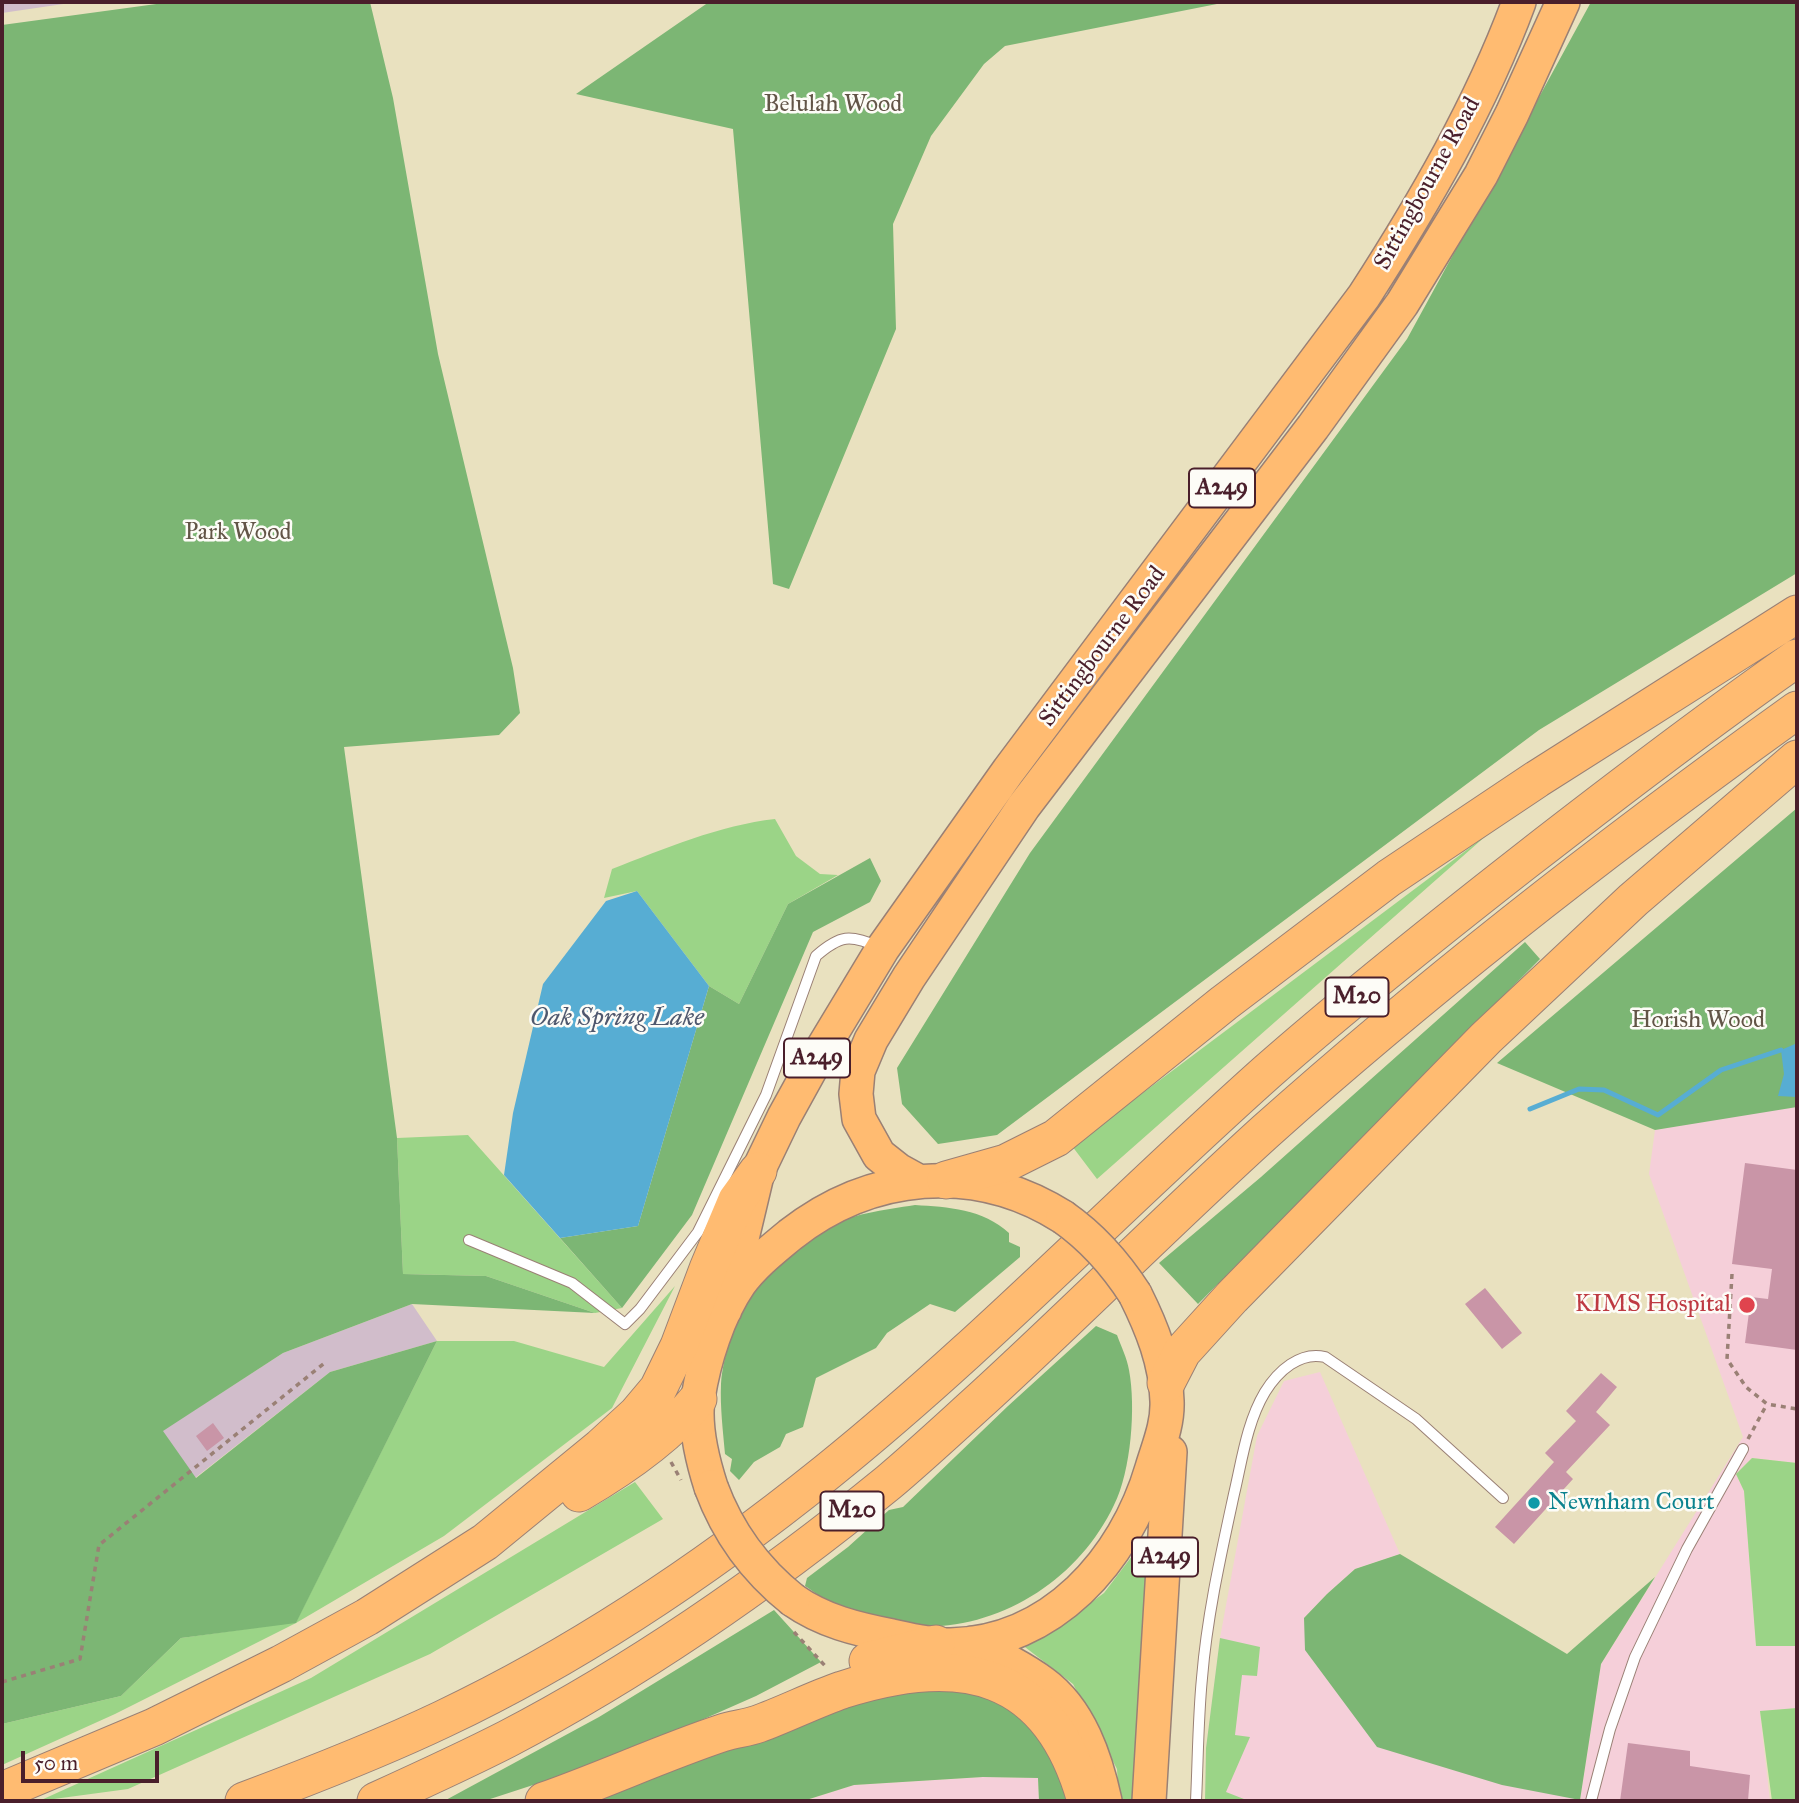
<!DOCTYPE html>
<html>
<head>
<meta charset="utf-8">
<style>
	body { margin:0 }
	#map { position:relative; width:1799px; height:1803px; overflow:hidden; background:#e9e1bf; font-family:"IM FELL Great Primer",serif }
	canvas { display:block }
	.frame { position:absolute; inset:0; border:4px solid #4a1f2b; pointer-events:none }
	.scale { position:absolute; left:21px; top:1751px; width:138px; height:32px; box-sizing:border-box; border:4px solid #4a1f2b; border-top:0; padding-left:9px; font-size:21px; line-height:24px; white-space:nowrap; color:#4a1f2b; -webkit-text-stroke:5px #fdfcf7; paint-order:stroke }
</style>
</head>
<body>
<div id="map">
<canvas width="1799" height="1803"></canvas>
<div class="frame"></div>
<div class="scale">50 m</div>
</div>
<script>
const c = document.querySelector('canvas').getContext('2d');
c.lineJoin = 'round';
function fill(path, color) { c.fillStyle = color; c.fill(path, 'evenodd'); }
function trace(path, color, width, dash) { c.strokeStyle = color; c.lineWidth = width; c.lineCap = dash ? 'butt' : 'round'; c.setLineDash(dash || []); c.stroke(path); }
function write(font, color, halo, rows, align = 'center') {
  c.font = font + ' "IM FELL Great Primer",serif'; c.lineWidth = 5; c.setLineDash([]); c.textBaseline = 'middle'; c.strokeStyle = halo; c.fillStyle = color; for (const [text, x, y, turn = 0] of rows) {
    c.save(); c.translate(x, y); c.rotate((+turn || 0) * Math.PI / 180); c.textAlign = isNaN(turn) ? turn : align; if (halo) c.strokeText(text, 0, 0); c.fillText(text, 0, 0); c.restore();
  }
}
fill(new Path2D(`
	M1792 1106 1797 1107V1463L1752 1458 1736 1474 1744 1491 1756 1645 1797 1646V1708L1760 1712 1770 1801H1205L1206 1748 1220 1638 1257 1436 1284 1381 1320 1372 1400 1554 1355 1569 1327 1594 1304 1618 1580 1800 1601 1664 1743 1437 1649 1174 1655 1130Z
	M983 1777 1038 1778 1039 1801H804L854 1785Z`), '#f5cfd9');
fill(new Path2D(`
	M2 2H77L2 13Z
	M412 1304 437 1341 330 1372 195 1478 162 1431 283 1353Z`), '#d1bdcb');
fill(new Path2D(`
	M775 819 796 856 820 874 838 875 788 904 739 1004 709 986 637 891 604 898 612 869C664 849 720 825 775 819Z
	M1488 834 1097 1179 1072 1146Z
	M468 1135 622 1308 595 1313 486 1276 403 1274 397 1138Z
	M675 1286 612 1408 444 1536 296 1623 115 1714 2 1765V1724L121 1696 181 1638 296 1622 437 1341H514L604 1367Z
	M1752 1458 1797 1463V1646H1756L1744 1491 1736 1474Z
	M635 1482 663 1519 430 1654 128 1789 39 1801 311 1678Z
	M1148 1535 1143 1707 1137 1801H1119L1117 1769 1073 1684 1021 1644 1059 1626 1104 1593Z
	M1220 1638 1260 1647 1257 1676 1242 1675 1235 1735 1250 1737 1226 1792 1249 1801H1205L1206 1748Z
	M1797 1708V1801H1772L1760 1711Z`), '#9bd487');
fill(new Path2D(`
	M171 2H370L393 98 438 354 513 668 520 713 499 735 344 747 397 1138 403 1274 486 1276 595 1313 412 1304 283 1353 163 1431 196 1478 330 1372 437 1341 296 1623 181 1638 121 1696 2 1724V25Z
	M709 2H1227L1005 46 984 64 931 136 893 224 896 329 789 589 773 584 733 129 576 94Z
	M1591 2H1797V573L1539 730 997 1135 938 1144 902 1104 897 1068 1030 853 1407 339Z
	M1797 808V1107L1655 1130 1497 1063Z
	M870 858 881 881 870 902 813 932 692 1215 622 1308 560 1238 638 1226 709 986 739 1004 788 904Z
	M1525 942 1540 959 1198 1304 1159 1263 1261 1177Z
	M915 1205C948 1207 983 1209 1009 1233V1242L1020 1247V1257L955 1312 930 1304 887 1333 876 1348 816 1378 803 1427 786 1434 780 1447 754 1462 739 1480 730 1471 732 1459 725 1454C723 1431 720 1407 721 1384 726 1322 768 1259 822 1229 850 1214 884 1210 915 1205Z
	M1096 1326 1117 1335C1121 1346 1127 1358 1129 1370 1136 1407 1131 1471 1114 1505 1078 1581 997 1632 913 1626 901 1625 888 1620 877 1618 865 1615 852 1613 841 1609 828 1603 816 1593 805 1586L807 1578 848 1547 889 1510 903 1507 1008 1406Z
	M1400 1554 1567 1654 1655 1577 1601 1664 1580 1800 1502 1785 1377 1747 1305 1650 1304 1618 1327 1594 1355 1569Z
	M774 1610 821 1662 756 1696 613 1759 484 1801H444L599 1717Z
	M942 1689 982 1694 1025 1717 1059 1770 1066 1801H1039L1038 1778 983 1777 854 1785 803 1801H584L799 1717 895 1691Z`), '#7cb674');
fill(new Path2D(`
	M637 891 709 986 638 1226 560 1238 504 1175 513 1113 543 984 606 901Z
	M1795 1044 1797 1045V1097L1778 1096 1784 1074 1781 1050Z`), '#57add3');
trace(new Path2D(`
	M1530 1109 1579 1089 1604 1090 1658 1115 1721 1070 1781 1050`), '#57add3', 5);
fill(new Path2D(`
	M1745 1163 1797 1170V1350L1745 1343 1751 1297 1768 1299 1772 1269 1732 1264Z
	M1485 1288 1522 1333 1502 1349 1465 1304Z
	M1601 1373 1617 1387 1596 1412 1610 1425 1566 1472 1573 1479 1514 1544 1495 1527 1554 1462 1545 1453 1576 1421 1566 1411Z
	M213 1423 224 1438 207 1451 196 1436Z
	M1628 1743 1690 1751V1766L1750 1775 1748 1801H1620Z`), '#c995a7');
const service = new Path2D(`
	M469 1240 572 1283 625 1324 640 1309 698 1232 766 1095 816 956C840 935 850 934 879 947
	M1196 1801C1198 1760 1198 1719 1202 1678 1207 1616 1221 1554 1234 1494 1242 1460 1247 1422 1265 1392 1278 1371 1300 1351 1325 1357L1416 1419 1503 1498
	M1591 1801 1610 1729 1635 1657 1687 1549 1743 1449`);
const trunk = new Path2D(`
	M918 1181 898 1170 879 1155 859 1119 856 1094 858 1071 871 1040 909 977 1024 806 1313 427 1402 304 1481 175 1512 114 1563 2
	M725 1310 758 1171 784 1117 816 1059 883 948 1009 770 1364 296C1424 203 1481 105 1519 2
	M711 1487C702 1459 694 1427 698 1398 704 1360 718 1315 740 1283 754 1264 772 1250 790 1235 870 1172 975 1161 1063 1217
	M793 1600C823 1621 856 1629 892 1636 910 1640 931 1645 950 1645 1052 1643 1125 1560 1152 1468 1159 1445 1168 1424 1167 1401 1166 1363 1152 1328 1135 1294
	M972 1643C996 1655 1021 1667 1043 1683 1080 1710 1096 1759 1105 1801
	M1149 1801 1170 1452`);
const motorway = new Path2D(`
	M946 1180 1006 1163 1056 1138 1224 1003 1389 878 1537 779 1797 614
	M1166 1383 1182 1352 1232 1297 1486 1038 1633 900 1797 759
	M579 1493C620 1469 668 1436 698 1399
	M868 1661 936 1644
	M2 1791 154 1727 281 1664 367 1617 485 1542 601 1447 637 1414 658 1389 679 1346 708 1269 737 1200 758 1171
	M244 1801C311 1776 378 1750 443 1719 580 1654 709 1567 827 1472 982 1347 1119 1204 1267 1072 1350 999 1437 930 1524 862 1614 792 1704 723 1797 658
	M376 1801C420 1781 464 1761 507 1739 643 1668 770 1579 889 1482 921 1455 952 1426 983 1398 1079 1310 1170 1218 1266 1131 1435 980 1613 842 1797 710
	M544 1801C604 1780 662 1753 722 1733 734 1729 747 1728 758 1724 786 1714 813 1700 842 1690 961 1652 1050 1670 1086 1801`);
trace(service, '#9a8075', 12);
trace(trunk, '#9a8075', 36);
trace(motorway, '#9a8075', 39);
trace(new Path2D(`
	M1732 1274 1727 1359 1746 1387 1767 1404 1797 1409
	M1748 1439 1767 1404
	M671 1462 681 1480
	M794 1632 827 1668
	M2 1682 80 1659 99 1545 327 1361`), '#9a8075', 3.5, [5, 5]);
trace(service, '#fff', 10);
trace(trunk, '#ffbb71', 33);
trace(motorway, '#ffbb71', 37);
const trunkBridge = new Path2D(`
	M1063 1217C1093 1238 1115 1263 1135 1294
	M711 1487C728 1533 754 1569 793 1600`);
trace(trunkBridge, '#9a8075', 36, []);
trace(trunkBridge, '#ffbb71', 33);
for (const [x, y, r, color] of [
	[1747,1305,9,"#e0444e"],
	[1534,1503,7,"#0f9aa8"]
]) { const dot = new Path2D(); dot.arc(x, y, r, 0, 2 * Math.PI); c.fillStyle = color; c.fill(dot); trace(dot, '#fdfcf7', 2.5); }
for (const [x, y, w] of [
	[1222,488,66],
	[1357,997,63],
	[817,1058,66],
	[852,1511,63],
	[1165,1557,66]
]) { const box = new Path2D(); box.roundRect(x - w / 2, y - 19.5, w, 39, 5); c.fillStyle = '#fdfcf7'; c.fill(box); trace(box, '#4a1f2b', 2); }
write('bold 23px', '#4a1f2b', null, [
	["A249",1222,488],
	["M20",1357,997],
	["A249",817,1058],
	["M20",852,1511],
	["A249",1165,1557]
]);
write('24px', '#625547', '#fdfcf7', [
	["Belulah Wood",833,105],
	["Park Wood",238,533],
	["Horish Wood",1698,1021]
]);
write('24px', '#4a1f2b', '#fdfcf7', [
	["Sittingbourne Road",1428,184,-61],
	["Sittingbourne Road",1103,647,-53]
]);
write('24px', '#be3a42', '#fdfcf7', [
	["KIMS Hospital",1731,1305]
], 'right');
write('24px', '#0d838f', '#fdfcf7', [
	["Newnham Court",1548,1503]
], 'left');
write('italic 26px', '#4f586e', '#fdfcf7', [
	["Oak Spring Lake",617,1019]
]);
</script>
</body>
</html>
